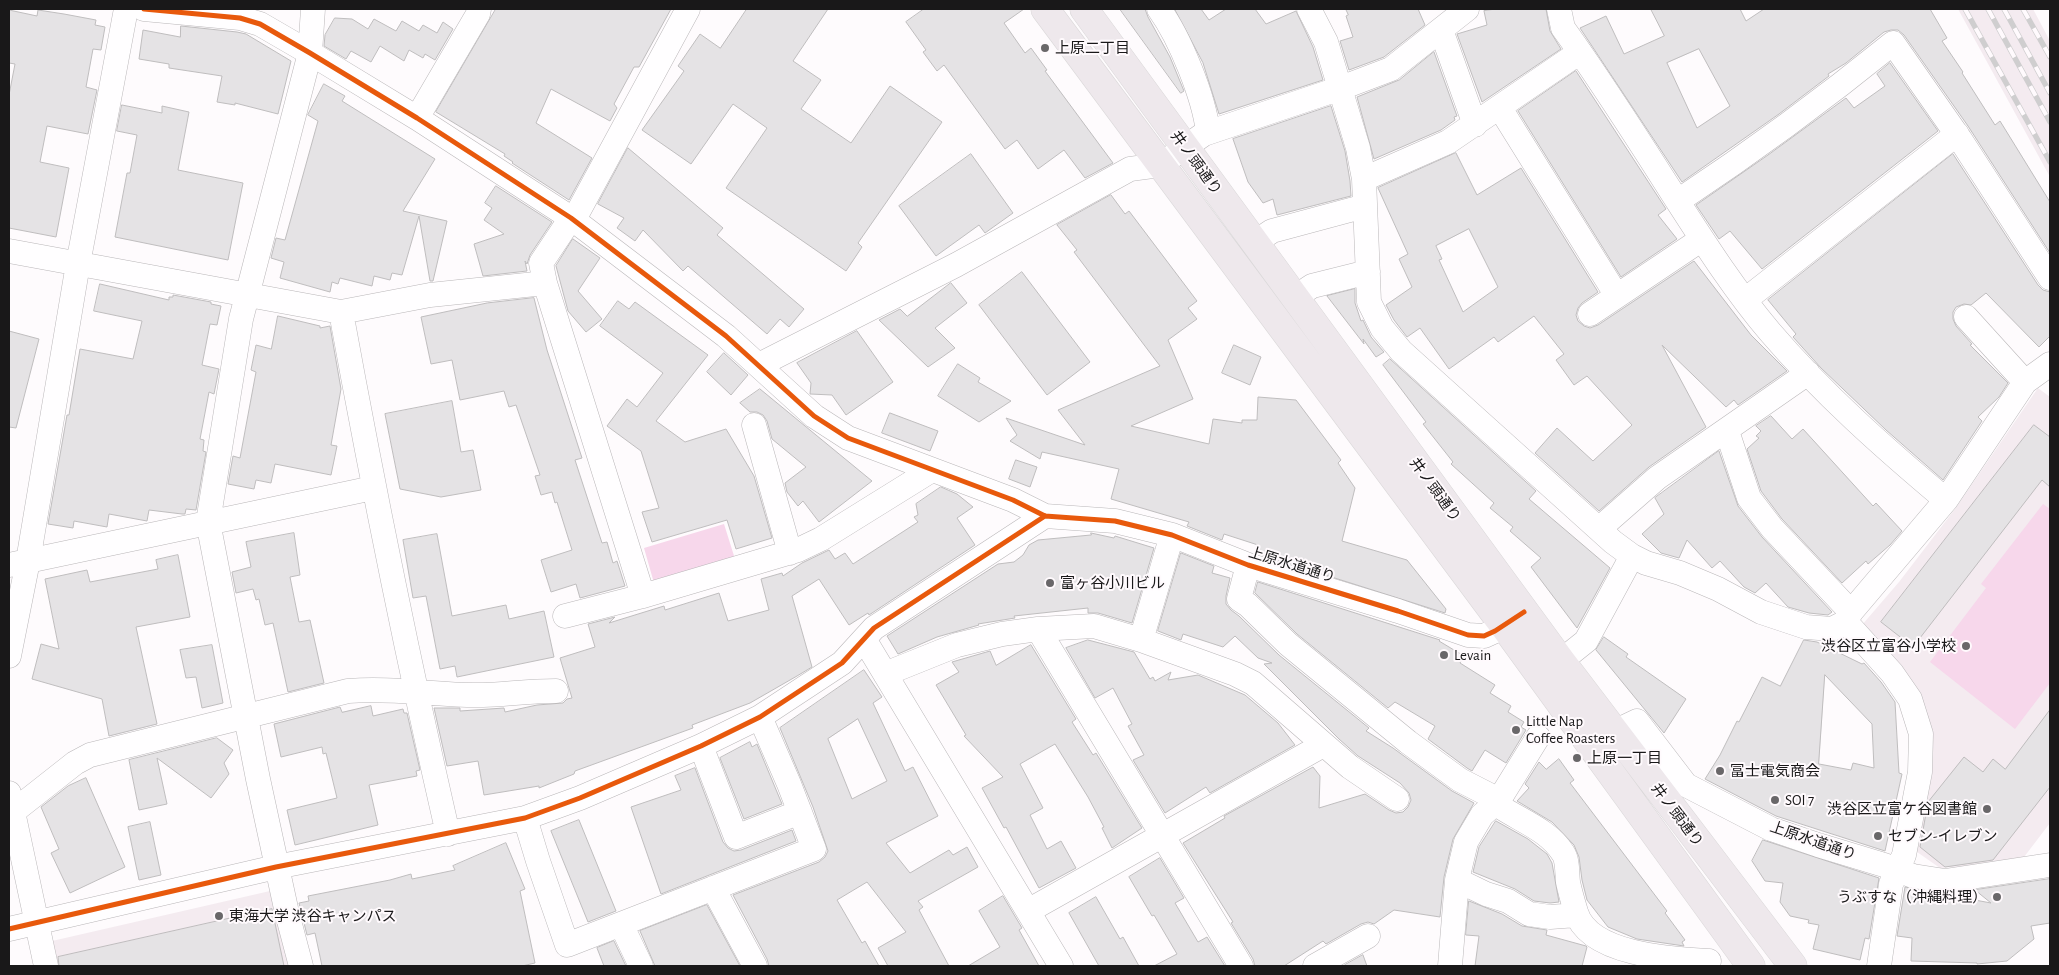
<!DOCTYPE html>
<html>
<head>
<meta charset="utf-8">
<style>
	body { margin:0 }
	#map { position:relative; width:2059px; height:975px; overflow:hidden; background:#fefbfd; font-family:"Alegreya Sans",sans-serif }
	canvas { display:block }
	.frame { position:absolute; inset:0; border:10px solid #191819; pointer-events:none }
</style>
</head>
<body>
<div id="map">
<canvas width="2059" height="975"></canvas>
<div class="frame"></div>
</div>
<script>
const c = document.querySelector('canvas').getContext('2d');
c.lineJoin = 'round';
function fill(path, color) { c.fillStyle = color; c.fill(path, 'evenodd'); }
function trace(path, color, width, dash) { c.strokeStyle = color; c.lineWidth = width; c.lineCap = dash ? 'butt' : 'round'; c.setLineDash(dash || []); c.stroke(path); }
function write(font, color, halo, rows, align = 'center') {
  c.font = font + ' "Alegreya Sans","Noto Sans JP",sans-serif'; c.lineWidth = 4; c.setLineDash([]); c.textBaseline = 'middle'; c.strokeStyle = halo; c.fillStyle = color; for (const [text, x, y, turn = 0] of rows) {
    c.save(); c.translate(x, y); c.rotate((+turn || 0) * Math.PI / 180); c.textAlign = isNaN(turn) ? turn : align; if (halo) c.strokeText(text, 0, 0); c.fillText(text, 0, 0); c.restore();
  }
}
fill(new Path2D(`
	M1958 9H2033L2050 41V177Z
	M2038 388 2050 397V823L2021 861 1940 868 1917 852 1930 725 1924 703 1903 668 1862 625 1899 582 1955 509Z
	M270 891 289 966H57L52 941Z`), '#f4ebf0');
fill(new Path2D(`
	M2043 504 2050 509V683L2015 729 1930 662 1986 588 1981 584Z
	M724 524 735 559 654 583 644 548Z`), '#f7d7eb');
const building = new Path2D(`
	M496 9H671L639 67H634L614 104 617 108 610 121 551 89 536 123 592 158 569 200 512 163 513 162 504 156 505 154 436 112Z
	M747 9H828L793 61 821 80 801 109 851 143 890 86 942 122 858 243 862 247 846 271 726 188 767 128 733 104 691 164 642 130 684 71 678 66 700 34 720 48Z
	M924 9H1024L1004 23 1025 53 1031 48 1047 70 1045 71 1113 163 1085 178 1064 150 1038 169 1017 140 1005 149 944 65 937 71 923 52 926 50 906 22Z
	M1120 9H1145L1148 17 1170 57 1184 91 1181 93Z
	M1175 9H1201L1209 20 1226 9H1255L1266 24 1296 11 1313 47 1323 80 1219 114 1203 63Z
	M1346 9H1418L1425 25 1384 57 1349 70 1340 41 1353 37 1346 16 1348 15Z
	M1496 9H1546L1550 31 1561 49 1482 102 1457 34 1487 25 1484 11Z
	M1651 9H1740L1746 21 1764 9H1930L1947 38 1942 41 1963 72 1962 73 1995 125 2000 121 2050 202V253L1968 126 1904 35 1898 30H1891L1884 32 1846 63 1828 74 1829 76 1779 114 1682 182 1580 28 1606 16 1624 54 1664 36ZM1699 49 1730 106 1697 128 1667 63Z
	M9 10 37 16 38 10 64 14 96 20 95 25 105 27 101 50 93 49 86 87 97 90 88 134 47 126 40 162 69 168 56 237 9 228V95L15 64 9 63Z
	M335 18 352 19 368 29 374 19 396 31 402 21 419 31 423 25 437 33 443 22 453 29 435 60 425 54 423 58 409 50 404 61 380 46 371 62 351 51 346 59 324 46 325 35Z
	M181 26 237 32 246 34 291 61 278 114 235 103V105L217 102 222 76 169 68V64L139 59 143 30 180 37Z
	M1434 52 1457 116 1454 117 1455 120 1441 130 1374 159 1357 97 1399 80Z
	M1890 63 1938 131 1762 269 1730 231 1719 239 1696 205 1768 155 1846 98 1854 108 1885 86 1877 74Z
	M1576 71 1666 209 1658 215 1677 239 1621 277 1518 111Z
	M324 84 345 96 342 101 435 159 403 211 447 221 433 281H430L419 216 402 275 392 273 390 280 374 276 372 286 340 278 338 284 332 282 330 292 280 278 284 262 271 258 276 238 285 240 318 121 308 115Z
	M122 105 162 113V106L189 112 178 170 243 183 228 260 115 237 127 173H130L137 135 117 131Z
	M1331 106 1345 151 1350 181 1351 196 1277 215 1273 199 1263 203 1248 182 1233 139Z
	M628 148 723 228 717 235 804 309 789 327 780 319 767 334 688 266 683 271 643 230 635 241 617 228 624 218 598 204Z
	M1456 153 1477 195 1521 168 1598 292 1582 303 1578 308 1576 315 1578 321 1584 326 1590 328 1598 325 1694 261 1751 335 1787 371 1738 405 1734 400 1726 407 1662 345 1706 427 1649 467 1599 511 1535 453 1557 428 1593 461 1632 425 1587 376 1574 385 1556 360 1564 354 1534 316 1498 342 1494 337 1449 369 1420 328 1407 337 1394 320 1386 305 1412 287 1399 259 1408 254 1378 188ZM1469 229 1498 287 1463 312 1439 260 1442 259 1436 246Z
	M971 154 1013 213 985 233 979 225 936 256 899 206Z
	M1953 154 2038 285 2043 290 2050 292V336L2039 347 1986 293 1971 305 1964 304 1956 307 1953 312V319L1956 326 1972 344 1970 345 2008 383 1999 397 1978 417 1982 421 1943 480 1886 430 1821 368 1793 337 1796 334 1768 300Z
	M496 186 552 222 530 255 527 264 525 261 527 271 483 276 474 244 504 234 484 220 492 208 485 203Z
	M1111 195 1125 214 1129 211 1197 301 1188 308 1197 319 1168 340 1193 399 1131 426 1209 444 1213 419 1242 423V420H1257L1258 397 1296 400 1341 460 1338 463 1355 488 1342 541 1407 560 1446 609 1445 613 1256 553 1258 545 1224 534 1222 540 1187 526 1189 522 1111 499 1119 469 1042 452 1040 459 1010 441 1017 435 1006 418 1085 445 1058 410 1160 366 1074 252 1077 250 1057 225Z
	M573 239 600 258 578 291 602 319 586 332 568 311 556 266Z
	M1022 272 1090 362 1047 395 979 305Z
	M951 283 967 303 935 328 955 348 928 367 879 320 900 309 907 316Z
	M100 284 169 300V297H173V295L211 302V304L221 306 217 325 210 324 202 365 219 369 214 394 209 392 200 439 204 440 203 451 206 452 196 510 186 509 185 514H182L149 510 147 521 109 514 107 527 74 521 73 528 48 524 67 415H69L80 349 133 359 142 321 94 311Z
	M1355 289V303L1361 321 1363 320 1371 337 1384 352 1376 357 1363 339 1364 344 1327 296Z
	M534 298 547 350 582 458 575 460 602 543 607 542 613 563 617 561 625 586 580 598 576 584 551 592 541 560 572 550 557 502 555 503 552 492 541 495 535 476 540 475 516 405 509 407 504 391 460 400 452 360 431 364 421 317 487 303Z
	M618 301 629 309 635 302 708 355 656 421 685 442 726 429 754 476 772 538 736 549 727 520 652 542 642 512 659 508 641 451 607 426 627 399 637 407 663 373 600 326Z
	M278 316 320 326V328L330 326 341 389 331 445 337 446 331 475 275 464 271 483 256 480 254 489 228 484 233 456 240 458 256 372 251 370 256 345 271 349Z
	M9 331 39 339 16 428 9 427Z
	M857 331 893 382 846 415 832 395 810 394 811 383 797 363Z
	M1234 345 1261 357 1250 385 1222 373Z
	M724 353 748 375 731 395 707 372Z
	M1390 359 1536 491 1529 499 1610 568 1577 628 1531 567 1541 558 1510 531 1513 527 1490 508 1494 503 1451 464 1453 462 1423 424 1426 422 1383 365Z
	M958 364 980 378 978 382 1011 401 979 422 938 396Z
	M760 389 872 481 819 522 803 501 798 506 787 492 785 483 806 467 772 439 767 421 763 415 757 412H750L740 403Z
	M452 401 461 452 473 450 481 490 441 497 400 489 385 414Z
	M890 413 938 431 930 451 882 433Z
	M1771 416 1792 439 1803 429 1873 506 1876 503 1902 531 1890 545 1868 564 1866 561 1842 583 1782 519 1761 491 1747 449 1759 438 1756 436 1761 431 1756 426Z
	M2034 425 2050 437V487L2042 480 1913 647 1881 622Z
	M1719 451 1738 506 1762 537 1832 612 1828 615 1809 613 1788 607 1766 583 1755 593 1744 587 1720 561 1712 568 1687 540 1679 558 1661 553 1642 534 1664 514 1655 498Z
	M1016 460 1037 467 1030 487 1009 479Z
	M941 487 957 494 973 507 957 518 975 545 869 615 868 613 849 625 819 579 792 596 812 667 797 676 750 703 692 725 693 728 575 771 574 774 539 788V786L484 795 478 761 447 766 434 708H460V711L504 708 505 712 537 705 563 703 567 699 572 698 560 658 595 647 588 624 615 617 609 623 664 606 665 610 719 593 728 621 769 610 761 579 782 573 783 576 802 563 829 550 835 559 845 553 853 564 918 522 914 517 918 515 916 504Z
	M294 533 300 575 290 577 299 622 310 620 324 683 288 692 273 623 265 625 259 599 256 600 253 589 236 593 232 572 251 567 246 542Z
	M1091 533 1114 538 1115 536 1154 548 1132 623 1098 613H1088V608L1014 616 1015 618 978 624 979 625 937 637 898 654 887 636 998 564 1014 562 1023 555 1029 545 1038 540 1091 535Z
	M437 534 452 616 506 605 509 619 544 611 554 657 457 677 455 666 440 669 426 596 413 598 403 540Z
	M1181 553 1214 566 1212 573 1230 578 1226 596V604L1231 610 1239 616 1279 655 1369 728 1366 731 1393 748 1452 791 1474 803 1453 839 1444 877 1440 917 1394 910 1374 924 1368 922 1361 924 1326 944 1323 941 1284 966H1255L1253 959 1231 923 1233 922 1183 843 1225 818 1224 816 1313 767 1320 776 1319 808 1365 794 1389 810 1396 813 1403 812 1408 807 1411 800 1409 793 1400 783 1358 756 1339 739 1264 664 1272 663 1258 658 1235 636 1223 647 1183 634 1181 640 1158 631Z
	M178 555 190 617 136 627 157 724 109 736 102 699 32 679 41 644 59 649 45 579 87 570 90 582 158 569 156 560Z
	M1258 582 1440 640 1439 641 1464 656 1460 663 1495 685 1490 693 1511 706 1508 712 1524 722 1521 727 1526 730 1506 763 1485 750 1472 771 1467 768 1428 739 1435 726 1395 702 1388 708 1297 634 1255 593Z
	M1604 637 1628 654 1626 657 1686 699 1664 733 1596 650Z
	M1088 640 1134 652 1150 679 1153 677 1155 681 1171 672 1168 680 1198 675 1245 695 1278 723 1295 745 1210 793 1206 787 1165 813 1133 760 1144 755 1128 726 1132 724 1113 688 1095 698 1066 648Z
	M1804 640 1817 642 1862 664 1864 663 1881 682 1895 702 1899 773 1902 774 1885 851 1776 816 1705 779 1720 755 1737 721 1739 722 1762 677 1780 686ZM1825 675 1872 724 1874 768 1853 763 1851 770 1819 764Z
	M212 645 223 703 202 708 196 677 186 678 180 650Z
	M1031 645 1076 719 1072 722 1093 755 1096 753 1142 828 1112 848 1102 828 1104 827 1088 797 1055 744 1020 764 1043 808 1030 815 1047 849 1061 841 1076 868 1039 888 1006 827 1004 828 982 788 1003 777 964 736 966 735 936 685 959 672 952 662 990 651 996 665Z
	M864 670 882 697 873 703 905 771 913 767 938 816 886 843 910 873 949 850 953 855 967 847 978 867 918 901 923 907 919 910 949 966H888L878 948 906 932 867 882 837 900 862 943 865 941 879 966H769L767 959 733 895 819 862 825 857 828 851 813 807 780 728ZM858 719 887 781 852 799 828 739Z
	M371 706 373 716 403 709 404 713H407L420 770 416 771 417 776 369 785 378 825 295 845 287 810 337 798 326 753 323 754 322 747 281 757 274 724 340 707 342 712Z
	M2050 710V787L1993 860 1945 867 1920 847 1928 802 1964 757 1983 772 1993 759 2005 769Z
	M217 738 233 750 224 763 229 774 211 798 157 758 167 804 139 810 129 760Z
	M750 742 752 747 757 744 782 804 744 819 720 758Z
	M1559 759 1574 780 1570 783 1667 911 1665 913 1685 940 1682 942 1684 946 1637 939 1608 927 1587 900 1582 880 1579 857 1574 845 1552 822 1517 801 1529 788 1525 784 1539 762 1546 769Z
	M695 768 723 842 728 848 734 851 741 850 792 830 796 841 661 894 631 807 681 790 675 776Z
	M86 778 125 867 70 893 51 853 59 849 41 807 68 786Z
	M579 820 616 911 588 922 551 831Z
	M1496 821 1528 839 1547 854 1552 863 1559 902 1550 903 1534 901 1515 889 1473 872 1479 847Z
	M150 822 161 875 139 880 128 827Z
	M1763 840 1879 878 1869 939 1865 938 1860 960 1813 949 1819 925 1808 923 1809 920 1790 916 1780 902 1783 883 1765 881 1752 861Z
	M506 843 525 889 520 891 535 963 522 966H322L315 933 307 935 299 903 309 901 308 896 390 880 411 874 412 879 455 870 453 866Z
	M1160 858 1184 898 1175 903 1198 942 1207 937 1225 966H1154L1177 954 1154 915 1152 916 1129 877Z
	M2050 879V923L2031 926 2034 939 2007 961 1977 964V963L1911 961 1912 938 1897 936 1905 887 1991 903 1975 890Z
	M1003 896 1022 928 1019 930 1039 966H968L1000 947 979 911Z
	M1096 897 1120 939 1123 937 1139 966H1099L1069 913Z
	M1469 901 1502 914 1522 926 1547 930 1546 935 1586 946 1587 947 1582 966H1475L1479 936 1466 935Z
	M707 905 740 966H655L640 931Z
	M272 909 284 966H59L58 957Z
	M614 941 626 966H604L597 948Z
	M1363 955 1367 966H1346L1345 965Z`);
fill(building, '#e5e3e5');
trace(building, '#bfbdbe', 1);
const minor = new Path2D(`
	M144 9 240 18 260 24 310 53 417 118 571 218 726 336 814 416 848 438 1013 500 1045 516 1115 521 1172 535 1248 565 1398 611 1468 635 1484 636 1495 631 1519 615
	M1159 9C1180 38 1204 97 1208 132
	M1309 9 1326 42 1358 148 1364 179 1369 302 1382 328 1401 351 1613 542 1632 556 1646 563 1680 573 1718 589 1761 612 1806 627 1832 629 1846 622 1851 612 1946 500 2025 382 2050 364
	M1559 9 1563 28C1604 85 1641 144 1678 202 1707 247 1736 292 1770 332 1823 394 1884 448 1946 500
	M1441 30 1475 125
	M1500 108 1617 296
	M417 118 478 14 479 9
	M1364 179 1448 142 1580 52
	M1678 201C1752 152 1824 99 1893 43L1960 139 2050 278
	M1254 243 1272 231 1365 206
	M9 251 341 312 430 295 545 283
	M1294 298 1312 286 1368 272
	M1745 300 1957 134
	M341 312C373 487 408 660 448 834
	M1590 314 1702 239
	M1966 317 2025 382
	M759 365 956 265 1130 169 1160 165 1204 134 1341 88 1391 69 1467 9
	M754 425 790 553
	M1727 431 1749 498 1772 528 1851 612
	M1600 528 1657 478 1808 373
	M9 565 373 488
	M1248 565 1239 599 1248 605 1288 644 1408 742 1460 780 1499 800 1502 808C1524 822 1549 831 1563 853 1568 860 1567 874 1568 882 1570 892 1573 902 1576 912 1589 955 1672 959 1709 961
	M643 596 545 283 541 263 571 218 578 212 688 9
	M565 616 643 596 798 550 821 539 932 470
	M1846 622 1892 673 1910 699 1921 734 1920 772 1904 855 1891 884 1879 966
	M1038 629 1241 966
	M864 639 1061 966
	M1141 640 1172 535
	M9 656 28 561 78 264 126 9
	M1561 661 1586 641 1632 556
	M885 674 957 645 1002 634 1038 629 1094 626 1141 640 1235 674 1253 683 1350 767 1397 799
	M1614 732 1637 721 1686 785 1771 829 1818 845 1884 865 1913 876 1945 881 2050 865
	M701 746 736 837 800 812
	M9 793 46 966
	M9 815 75 763 90 755 348 691C393 687 438 696 483 695 507 694 531 691 556 691
	M525 818 538 861 567 945 814 849 789 784 760 717
	M1457 880 1486 894 1508 901 1529 914 1550 917 1577 915
	M713 888 755 966
	M1028 911 1323 745
	M621 924 641 966
	M9 929 276 867 525 818 580 798 701 746 760 717 842 663 874 628 1045 516
	M301 966 287 913 258 779 208 522 241 319 310 53 313 9
	M1315 966 1368 936
	M1450 966 1457 880 1466 842 1482 815 1499 800 1538 737`);
const major = new Path2D(`
	M1045 9 1504 626 1751 966
	M1084 9 1561 661 1793 966`);
trace(minor, '#bab7b9', 25);
trace(major, '#dad8d9', 29);
trace(minor, '#fffeff', 24);
trace(major, '#eee8ec', 28);
const rail = new Path2D(`
	M1965 9 2050 162
	M1988 9 2050 122
	M2004 9 2050 93
	M2023 9 2050 57`);
trace(rail, '#cfcecf', 5.5);
trace(rail, '#fffafd', 4, [11]);
trace(new Path2D(`
	M144 9 240 18 260 24 310 53 417 118 571 218 726 336 814 416 848 438 1013 500 1045 516 1115 521 1172 535 1248 565 1398 611 1468 635 1484 636 1495 631 1524 612
	M9 929 276 867 525 818 580 798 701 746 760 717 842 663 874 628 1045 516`), '#e8590c', 5);
for (const [x, y, r, color] of [
	[1045,48,5,"#696769"],
	[1050,583,5,"#696769"],
	[1966,646,5,"#696769"],
	[1444,655,5,"#696769"],
	[1516,730,5,"#696769"],
	[1577,758,5,"#696769"],
	[1720,771,5,"#696769"],
	[1775,800,5,"#696769"],
	[1987,809,5,"#696769"],
	[1878,836,5,"#696769"],
	[1997,897,5,"#696769"],
	[219,916,5,"#696769"]
]) { const dot = new Path2D(); dot.arc(x, y, r, 0, 2 * Math.PI); c.fillStyle = color; c.fill(dot); trace(dot, '#fffafd', 2); }
write('15px', '#191819', '#fffafd', [
	["上原二丁目",1055,48],
	["富ヶ谷小川ビル",1060,583],
	["渋谷区立富谷小学校",1956,646,"right"],
	["Levain",1454,655],
	["Little Nap",1526,721],
	["Coffee Roasters",1526,738],
	["上原一丁目",1587,758],
	["冨士電気商会",1730,771],
	["SOI 7",1785,800],
	["渋谷区立富ケ谷図書館",1977,809,"right"],
	["セブン-イレブン",1888,836],
	["うぶすな（沖縄料理）",1987,897,"right"],
	["東海大学 渋谷キャンパス",229,916]
], 'left');
write('15px', '#191819', '#fffafd', [
	["井ノ頭通り",1196,163,54],
	["井ノ頭通り",1435,490,54],
	["上原水道通り",1292,565,17],
	["井ノ頭通り",1677,815,53],
	["上原水道通り",1813,841,19]
]);
</script>
</body>
</html>
